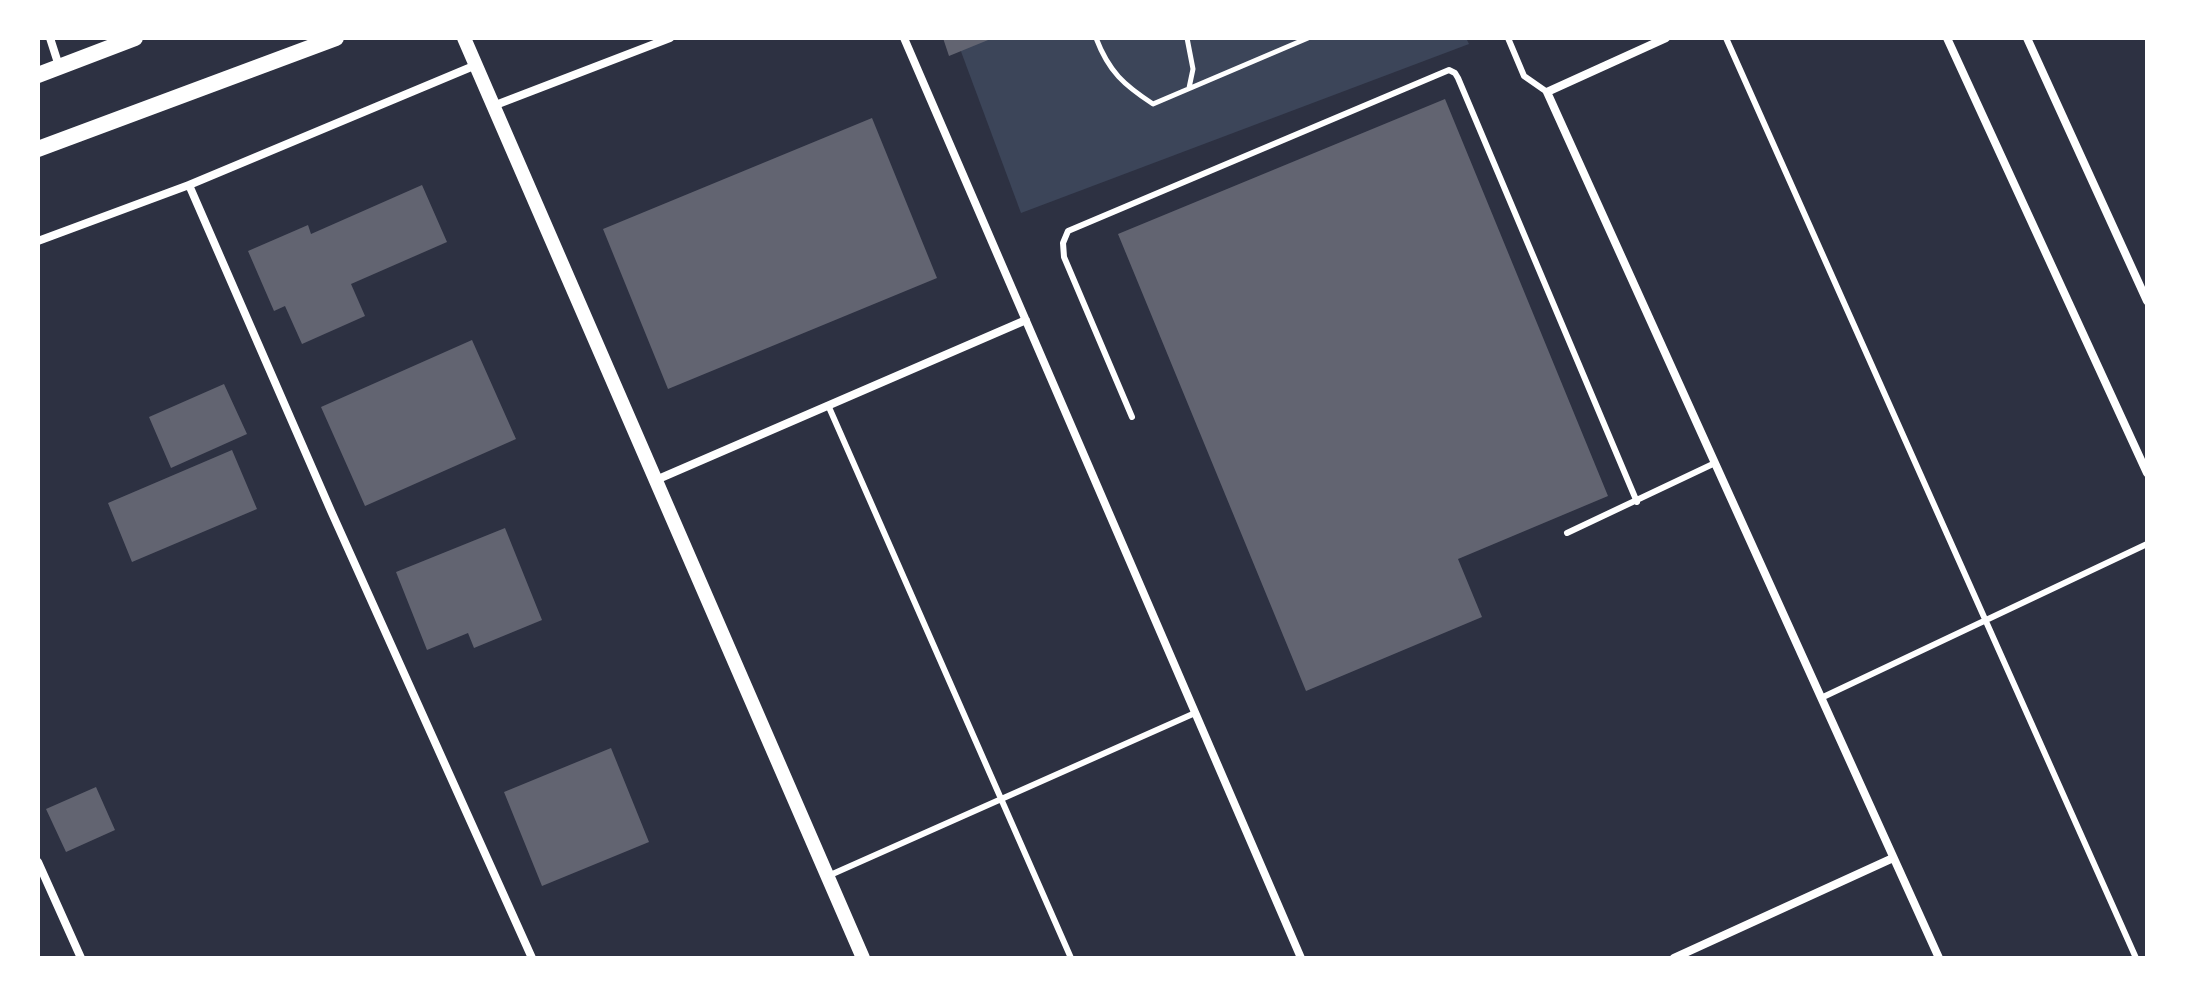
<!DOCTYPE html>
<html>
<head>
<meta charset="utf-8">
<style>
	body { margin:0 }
	#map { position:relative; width:2185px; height:996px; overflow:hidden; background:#2d3142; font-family:"Noto Serif",serif }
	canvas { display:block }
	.frame { position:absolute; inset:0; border:40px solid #fff; pointer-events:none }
</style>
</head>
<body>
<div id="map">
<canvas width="2185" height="996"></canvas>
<div class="frame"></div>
</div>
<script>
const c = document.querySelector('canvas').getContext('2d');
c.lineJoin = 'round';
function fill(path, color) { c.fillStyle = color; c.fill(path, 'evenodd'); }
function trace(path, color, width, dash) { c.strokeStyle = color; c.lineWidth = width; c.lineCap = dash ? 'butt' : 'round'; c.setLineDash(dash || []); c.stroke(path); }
fill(new Path2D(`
	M956 38H1466L1469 44 1021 213Z`), '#3c4559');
fill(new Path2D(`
	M943 38H993L949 56Z
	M1445 99 1608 496 1458 559 1482 617 1306 691 1118 234Z
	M872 118 937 278 668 389 603 229Z
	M422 185 447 242 351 284 365 316 302 344 285 306 274 311 248 251 308 225 311 234Z
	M472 340 516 439 365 506 321 407Z
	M224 384 247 434 171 468 149 417Z
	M232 450 257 509 132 562 108 503Z
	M505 528 542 620 474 648 468 633 427 650 396 572Z
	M611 748 649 842 542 886 504 792Z
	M96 787 115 830 66 852 46 809Z`), '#626471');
trace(new Path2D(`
	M1096 38C1109 72 1124 85 1153 104L1308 38
	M1187 38 1193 69 1189 88`), '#fff', 5);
trace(new Path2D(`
	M1508 38 1524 76 1547 92
	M1726 38 2136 958
	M828 405 1071 958
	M1132 417 1064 257 1063 243 1068 231 1449 70 1455 73 1458 78 1637 502
	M1567 533 1715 463
	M1821 698 2147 544
	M828 876 1195 713`), '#fff', 6);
trace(new Path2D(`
	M50 38 59 66
	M904 38 1301 958
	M1666 38 1547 92 1939 958
	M1947 38 2147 473
	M2027 38 2147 301
	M493 106 670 38
	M189 185 331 511 532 958
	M38 241 189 185 476 65
	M656 480 1026 320
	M38 862 81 958
	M1674 958 1893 858`), '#fff', 8);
trace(new Path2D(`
	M464 38 863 958`), '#fff', 14);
trace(new Path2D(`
	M38 75 135 38
	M38 149 336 38`), '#fff', 16);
</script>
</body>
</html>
